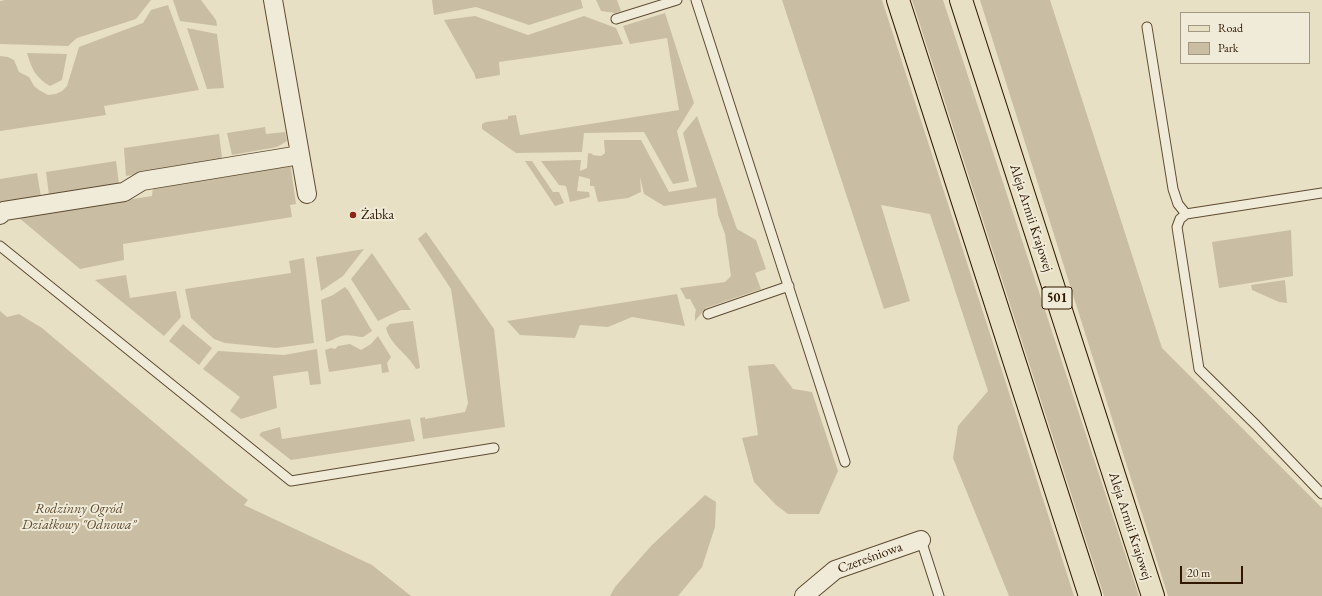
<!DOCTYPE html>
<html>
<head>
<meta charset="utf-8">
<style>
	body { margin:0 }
	#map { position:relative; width:1322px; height:596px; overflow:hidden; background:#e8e0c4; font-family:"EB Garamond",serif }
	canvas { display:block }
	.legend { position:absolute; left:1180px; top:12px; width:130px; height:52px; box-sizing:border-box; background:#f0ebd9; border:1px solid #a39782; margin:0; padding:5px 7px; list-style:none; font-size:12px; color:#301900 }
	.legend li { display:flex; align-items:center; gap:8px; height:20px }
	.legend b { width:20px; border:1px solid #a39782 }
	.scale { position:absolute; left:1180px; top:566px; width:63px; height:18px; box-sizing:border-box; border:2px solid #301900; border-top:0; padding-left:5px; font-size:12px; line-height:14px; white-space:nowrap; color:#301900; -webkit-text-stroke:3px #f0ebd9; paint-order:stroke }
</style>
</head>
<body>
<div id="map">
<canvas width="1322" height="596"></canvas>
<ul class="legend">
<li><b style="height:5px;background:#e8e0c4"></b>Road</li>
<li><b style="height:11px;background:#c9bea3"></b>Park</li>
</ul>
<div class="scale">20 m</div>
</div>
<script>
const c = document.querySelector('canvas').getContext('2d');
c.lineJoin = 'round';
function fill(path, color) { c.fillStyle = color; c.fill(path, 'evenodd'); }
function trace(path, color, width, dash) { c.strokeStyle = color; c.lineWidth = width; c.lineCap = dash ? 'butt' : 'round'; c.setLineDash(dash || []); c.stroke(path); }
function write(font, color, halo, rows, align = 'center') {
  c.font = font + ' "EB Garamond",serif'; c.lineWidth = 4; c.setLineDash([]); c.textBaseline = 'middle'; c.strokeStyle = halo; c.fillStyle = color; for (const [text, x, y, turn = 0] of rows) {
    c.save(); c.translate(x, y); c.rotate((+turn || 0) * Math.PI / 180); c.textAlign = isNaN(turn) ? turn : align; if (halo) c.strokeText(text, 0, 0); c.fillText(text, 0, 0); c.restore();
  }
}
fill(new Path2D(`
	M5 0H151L136 19 77 38 68 46 0 44V1Z
	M173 0H201L216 20 217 26 180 21Z
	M432 0H581L583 8 529 25 476 7 434 15Z
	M596 0H617L621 11 615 13 601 11Z
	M782 0H882L1004 377 1074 596H1009L953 458 958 426 988 391 930 214 881 205 910 301 884 309Z
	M912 0H943L1139 596H1104Z
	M980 0H1050L1162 348 1322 508V596H1168Z
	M168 5 199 90 104 106 106 115 0 131V56L8 57 14 60 19 72 29 77 34 86 39 90 48 95 56 94 62 91 67 86 79 47 143 23 151 10Z
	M665 13 694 103 677 131 689 181 673 184 644 132 584 133 582 152 516 153 482 129V124L486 122 508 119V116L516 115 520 135 679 110 667 38 630 44 623 26Z
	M475 16 528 35 584 16 616 28 623 44 499 62 500 75 476 79 474 73 444 20Z
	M187 28 217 34 224 88 207 89Z
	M27 53 67 54 62 80 50 86C35 77 32 69 27 53Z
	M697 116 737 229 756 240 766 269 755 273 761 289 706 308 695 321V314L696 310 690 299H686L680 288 725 282 731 276 725 234 718 215 716 198 664 206 644 194 640 177 641 192 628 198 598 202 594 186H590V179L579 176 577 191 589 192 590 197 570 202 566 186 559 185 541 161 581 160 580 171 587 168 588 153 593 154 592 155 601 156 605 153 604 140H641L669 192 697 187 683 133Z
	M265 127 266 134 285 132 287 141 277 147 232 155 227 133Z
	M219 134 222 157 219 161 126 176 124 148Z
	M116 161 119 184 49 195 46 172Z
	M525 161H532L553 192H559L564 203 555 206Z
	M290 162 296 204 290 205 292 217 123 244 124 260 80 269 18 217 152 196 153 187 248 173 249 168Z
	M37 173 41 197 3 204 0 202V179Z
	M1291 230 1293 276 1219 288 1212 242Z
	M426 232 494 329 505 427 423 439 420 418 425 417V419L465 412 468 403 451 289 418 239Z
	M364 249 343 276 321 291 316 257Z
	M372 253 411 310H401L378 321 351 279Z
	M304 258 314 343 276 348 225 343 214 339 191 318 185 289 291 273 289 261Z
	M126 275 130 298 176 291 181 317 164 336 95 280Z
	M1285 280 1287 303 1279 302 1252 290 1251 285Z
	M345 287 348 290 372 331 363 337C356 337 348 334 341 336 335 338 331 341 326 342L321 300 333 295Z
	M677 294 685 326 632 317 608 327 580 325 575 338 520 335 507 321Z
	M0 311 7 317 19 314 42 328 227 484 248 500 244 505 372 565 411 596H0Z
	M413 321 420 368 416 369C408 354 390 345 386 328L390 324Z
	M183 324 212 348 199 365 169 341Z
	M378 336 391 357 387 363 389 372 382 373 381 364 329 372 325 350 331 348 335 349 338 346 350 344 361 350 371 344Z
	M317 349 321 384 310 385 308 371 273 376 277 408 241 419 230 411 240 397 203 369 218 351 284 355Z
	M774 364 793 389 812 392 838 471 819 514H788L776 505 754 482 742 438 758 435 748 366Z
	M410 419 415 441 291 460 259 435 262 432 280 427 282 439Z
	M705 495 716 502 715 527 702 567 678 596H610L615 587 651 546Z`), '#c9bea3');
const lane = new Path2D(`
	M696 0 845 462
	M616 19 677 0
	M1147 27 1173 189 1178 204 1186 214
	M1322 193 1186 214 1180 219 1177 227 1199 369 1256 425 1322 494
	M0 246 291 481 494 448
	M708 314 789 286
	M921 540 939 596`);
const street = new Path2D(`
	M273 0 307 194
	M0 215 4 211 124 192 142 181 300 155
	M804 596 835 570 921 540`);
const primary = new Path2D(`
	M898 0 1090 596
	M961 0 1153 596`);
trace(lane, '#5e4b31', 11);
trace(street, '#5e4b31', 20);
trace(primary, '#301900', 24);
trace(lane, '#f0ebd9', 9);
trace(street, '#f0ebd9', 18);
trace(primary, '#e8e0c4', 22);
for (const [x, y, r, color] of [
	[353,215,4,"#8f2418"]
]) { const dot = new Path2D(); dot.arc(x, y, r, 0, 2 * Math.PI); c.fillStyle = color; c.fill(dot); trace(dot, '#f0ebd9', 1.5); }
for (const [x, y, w] of [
	[1057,298,30]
]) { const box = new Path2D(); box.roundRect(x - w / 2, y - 11, w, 22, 3); c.fillStyle = '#f0ebd9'; c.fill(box); trace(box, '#301900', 1); }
write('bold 13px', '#301900', null, [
	["501",1057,298]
]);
write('14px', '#301900', '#f0ebd9', [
	["Żabka",361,215]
], 'left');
write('14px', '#301900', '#f0ebd9', [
	["Aleja Armii Krajowej",1031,218,72],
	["Aleja Armii Krajowej",1130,526,72],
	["Czereśniowa",870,558,-20]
]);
write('italic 14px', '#5e4b31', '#f0ebd9', [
	["Rodzinny Ogród",79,509],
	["Działkowy \"Odnowa\"",79,525]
]);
</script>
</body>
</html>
